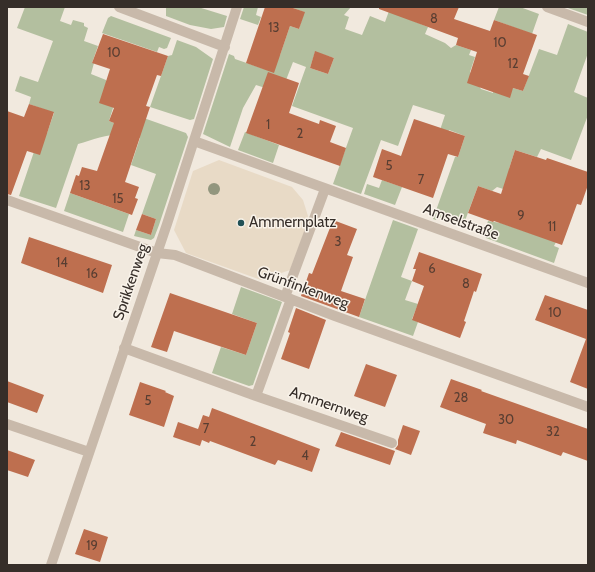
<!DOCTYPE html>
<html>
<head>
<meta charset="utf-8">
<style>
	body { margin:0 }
	#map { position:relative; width:595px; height:572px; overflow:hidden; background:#f1e9de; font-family:Cabin,sans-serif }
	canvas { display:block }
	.frame { position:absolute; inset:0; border:8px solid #362e29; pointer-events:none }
</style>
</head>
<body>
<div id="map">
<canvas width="595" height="572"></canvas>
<div class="frame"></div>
</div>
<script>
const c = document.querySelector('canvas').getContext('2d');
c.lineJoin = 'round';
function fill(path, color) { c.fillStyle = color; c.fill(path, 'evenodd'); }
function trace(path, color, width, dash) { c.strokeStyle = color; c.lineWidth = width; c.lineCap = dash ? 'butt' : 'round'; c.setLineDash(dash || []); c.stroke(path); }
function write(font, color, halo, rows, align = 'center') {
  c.font = font + ' Cabin,sans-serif'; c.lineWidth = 3; c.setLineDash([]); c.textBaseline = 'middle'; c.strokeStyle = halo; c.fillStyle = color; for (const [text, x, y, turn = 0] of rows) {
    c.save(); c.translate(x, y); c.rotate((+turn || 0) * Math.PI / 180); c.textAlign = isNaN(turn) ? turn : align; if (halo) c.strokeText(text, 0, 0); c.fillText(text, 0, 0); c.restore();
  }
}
fill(new Path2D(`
	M25 7H65L60 21 71 25 73 20 84 23V26L88 28 84 41 98 46 92 63H94L91 74 106 80 113 108 109 121 119 125 124 111 186 133 188 137 159 225 154 238 151 240 134 236 136 230 151 235 156 219 142 214 156 174 131 165 140 138C119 129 99 138 78 144L56 208 19 196 41 131 47 133 54 113 29 104 31 97 15 91 20 76 38 82 53 41 17 28Z
	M166 7H198L227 16 224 27 211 29 190 25 166 16Z
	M244 7H258L256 15 261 17 258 25 240 19Z
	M290 7H351L344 15 349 17 345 29 362 35 370 16 385 22 389 11 428 27 425 34 445 43 451 48 456 45 471 50 469 55 475 57 470 72 481 89 493 93V92L513 88 523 91 539 49 557 55 568 24 588 32V53L574 92 588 98V115L571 160 541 149 537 157 515 150 509 169 531 177 522 195 497 187 492 191 478 186 463 226 438 217 436 220 433 219 455 157H458L465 136 449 130 447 135 439 133 445 115 413 105 398 146 381 140 361 194 333 184 353 128 292 106 306 67 293 62 281 93 256 85 243 108 230 147 203 134 229 54 234 56 235 59 264 69 280 55 290 26 299 29 304 12ZM315 52 334 58 328 74 310 68Z
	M499 7H520L539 14 532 34 494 20Z
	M566 7H588V15L568 8Z
	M111 16 171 38 167 48 164 49 159 47 157 52 102 33 108 18Z
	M177 40 196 47 213 59 194 119 190 120 150 107 168 56 172 55Z
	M245 132 279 145 273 163 238 150Z
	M382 180 402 187 395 205 364 194 367 184 379 188Z
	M70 193 129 214 123 232 64 211Z
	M393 220 418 229 401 277 412 281 405 300 418 304 412 319 418 322 413 336 359 317Z
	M488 221 501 223 556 242 554 246 559 248 554 263 486 238 484 233Z
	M241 287 282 302 253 385 249 386 212 373 221 347 246 355 257 323 232 314Z`), '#b3bf9f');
fill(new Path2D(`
	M219 160 292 187 303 200 308 216 305 230 290 270 261 280 186 253 174 230 193 171Z`), '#e8dac6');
fill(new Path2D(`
	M265 7H290L305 12 299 29 290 26 274 73 246 63Z
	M379 7H459L454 19 490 31 494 20 537 35 523 74 529 76 523 91 513 88 510 98 467 83 477 52 456 45 458 38 379 9Z
	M103 34 168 56 161 76 157 75 146 106 150 107 125 182 139 187 135 198 138 199 132 215 70 193 76 175 79 176 82 167 97 171 114 123 109 121 114 108 99 103 110 69 92 63Z
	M315 51 334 58 328 74 310 68Z
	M268 72 299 83 289 113 319 124 320 120 336 126 330 142 346 148 340 166 246 133Z
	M29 104 54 112 40 155 27 151 11 195 7 194V111L24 117Z
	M414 119 465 136 458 157 448 154 433 198 373 177 382 149 401 156Z
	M515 150 546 160 547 158 588 172V185L581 205 577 204 562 245 494 221 493 222 468 213 478 186 501 194Z
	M142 214 156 219 151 235 136 230Z
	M333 220 357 229 347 255 353 257 341 291 365 299 359 317 301 296 309 273 312 274Z
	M29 237 112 265 103 293 21 263Z
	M419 252 482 274 476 292 474 291 464 321 466 322 460 338 412 320 424 286 412 281 416 269H413Z
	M170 293 257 323 246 355 174 331 167 352 151 347Z
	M545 295 588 310V389L570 382 586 339 535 320Z
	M296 308 326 320 309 369 281 359 290 333 288 332Z
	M366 364 397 375 385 407 354 396Z
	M451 379 482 390 481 391 588 429V461L563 452 561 456 517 440 516 444 483 433 486 424 440 407Z
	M7 381 44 395 37 413 7 402Z
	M140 382 166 391 165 392 174 396 164 427 129 415Z
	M212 408 320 449 312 472 278 460 275 465 210 441 209 443 202 440 200 446 173 437 178 422 198 429 203 415 209 417Z
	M403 425 420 431 411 455 395 449 398 445V440Z
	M341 432 395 451 390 465 335 446Z
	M7 450 35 460 28 477 7 470Z
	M84 529 108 537 100 562 75 554Z`), '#be6f4f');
trace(new Path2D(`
	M119 7 225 47
	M547 7 588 22
	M194 141 588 283
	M7 200 157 253 175 255 335 316 588 407
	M285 297 325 189
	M124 348 256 396 291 299
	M256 396 392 443
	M7 424 89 452
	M51 565 167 224 237 7`), '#c8b9aa', 10);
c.fillStyle = '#92967e';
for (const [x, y] of [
	[214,189]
]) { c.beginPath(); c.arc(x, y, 6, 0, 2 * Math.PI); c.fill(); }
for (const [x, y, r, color] of [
	[241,223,4,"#215055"]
]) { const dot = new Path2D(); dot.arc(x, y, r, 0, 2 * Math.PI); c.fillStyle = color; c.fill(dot); trace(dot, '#f9f3ea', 1.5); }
write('13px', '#583e32', null, [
	["8",434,19],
	["13",274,28],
	["10",500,43],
	["10",114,53],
	["12",513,64],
	["1",268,125],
	["2",300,134],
	["5",389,166],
	["7",421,180],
	["13",85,186],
	["15",118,199],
	["9",521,216],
	["11",552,227],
	["3",338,242],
	["14",62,263],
	["6",432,269],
	["16",92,274],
	["8",466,284],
	["10",555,313],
	["28",461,398],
	["5",148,401],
	["30",506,420],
	["7",206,429],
	["32",553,432],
	["2",253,442],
	["4",305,456],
	["19",92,546]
]);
write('15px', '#362e29', '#f9f3ea', [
	["Amselstraße",461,222,20],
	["Sprikkenweg",131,282,-71],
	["Grünfinkenweg",303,288,20],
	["Ammernweg",329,405,19]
]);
write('15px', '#362e29', '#f9f3ea', [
	["Ammernplatz",249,223]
], 'left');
</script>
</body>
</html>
